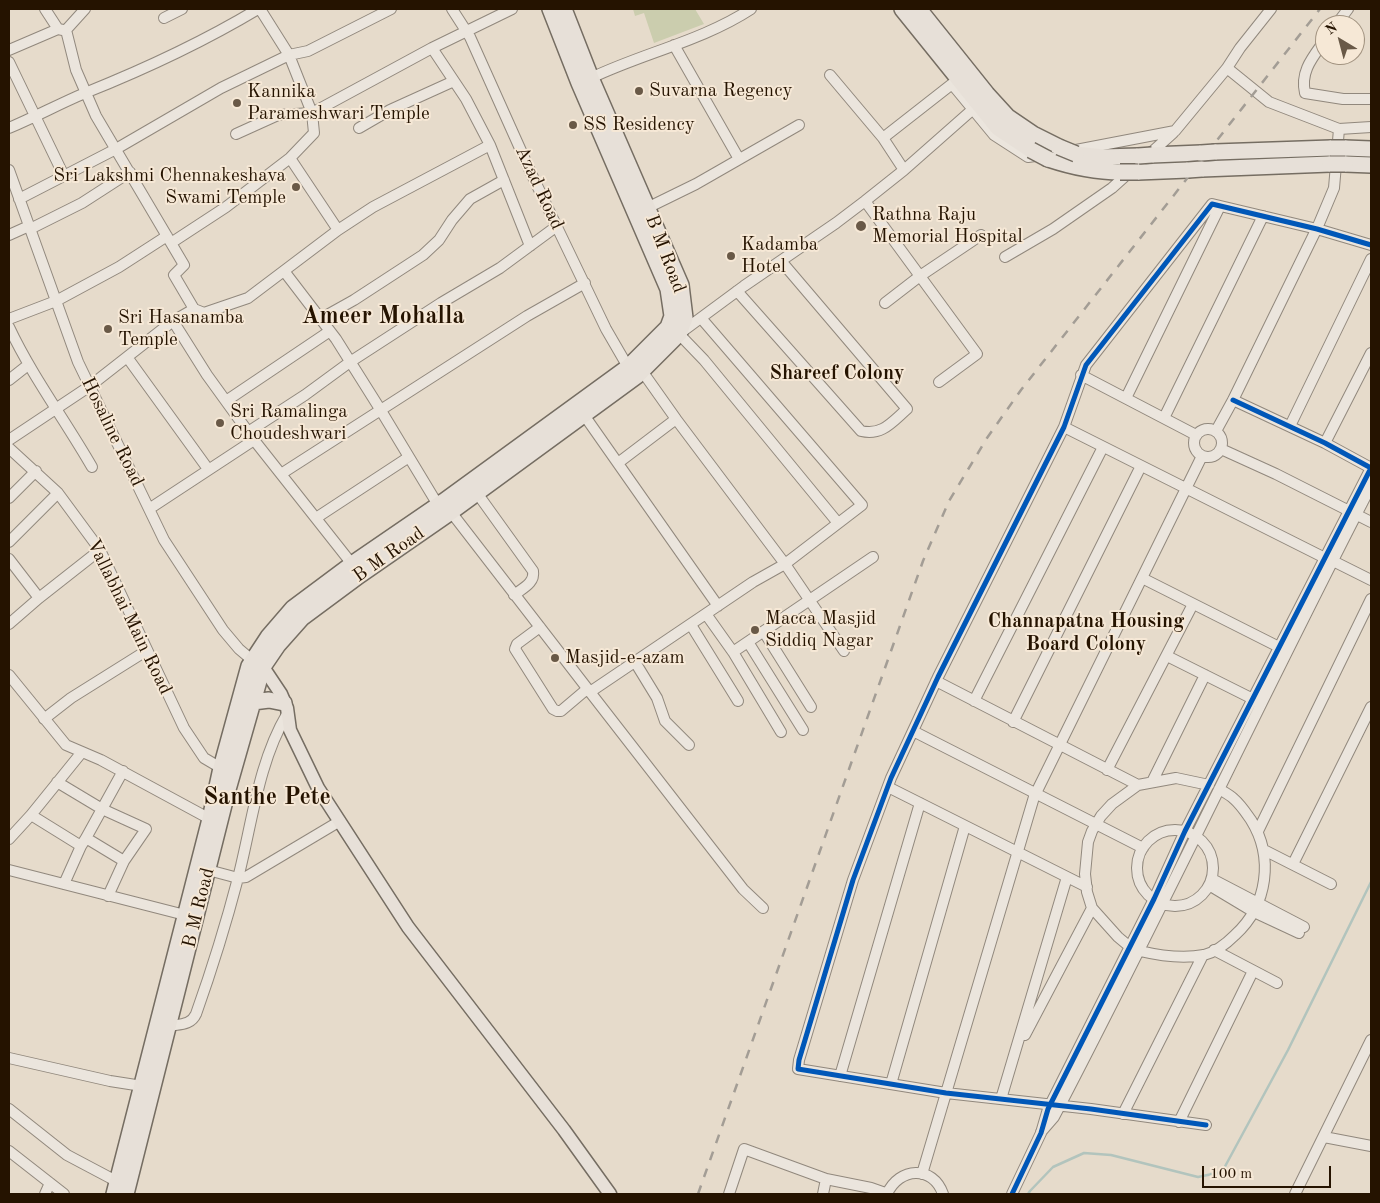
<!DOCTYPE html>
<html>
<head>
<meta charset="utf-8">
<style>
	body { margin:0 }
	#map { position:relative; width:1380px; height:1203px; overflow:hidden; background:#e6dbcb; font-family:"Old Standard TT",serif }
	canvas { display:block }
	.frame { position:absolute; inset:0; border:10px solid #251300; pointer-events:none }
	.north { position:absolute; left:1315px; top:15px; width:50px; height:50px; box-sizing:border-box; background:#f6e8d6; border:1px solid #a29380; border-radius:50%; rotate:323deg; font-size:14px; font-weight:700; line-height:20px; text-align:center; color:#251300 }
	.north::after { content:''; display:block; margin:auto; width:18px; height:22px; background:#695947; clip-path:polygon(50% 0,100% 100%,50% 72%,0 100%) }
	.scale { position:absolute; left:1202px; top:1166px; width:129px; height:22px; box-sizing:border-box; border:2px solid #251300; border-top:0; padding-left:6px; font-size:15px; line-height:18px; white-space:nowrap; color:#251300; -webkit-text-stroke:4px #f6e8d6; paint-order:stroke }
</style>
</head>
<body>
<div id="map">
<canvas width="1380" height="1203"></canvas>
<div class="frame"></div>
<div class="north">N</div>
<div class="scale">100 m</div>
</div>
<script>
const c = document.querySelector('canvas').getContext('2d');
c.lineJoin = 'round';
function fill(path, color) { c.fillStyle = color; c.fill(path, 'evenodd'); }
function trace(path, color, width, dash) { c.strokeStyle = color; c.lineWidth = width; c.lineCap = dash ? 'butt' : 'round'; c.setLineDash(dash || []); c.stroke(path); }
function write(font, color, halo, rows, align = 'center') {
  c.font = font + ' "Old Standard TT",serif'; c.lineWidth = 4; c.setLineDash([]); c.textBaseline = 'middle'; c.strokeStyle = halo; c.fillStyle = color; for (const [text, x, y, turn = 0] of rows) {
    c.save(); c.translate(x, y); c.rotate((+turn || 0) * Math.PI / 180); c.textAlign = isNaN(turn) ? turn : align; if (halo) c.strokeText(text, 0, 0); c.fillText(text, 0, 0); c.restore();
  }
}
fill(new Path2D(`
	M633 9H695L704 24 654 43 644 13 635 16Z`), '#cbcdae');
trace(new Path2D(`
	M1028 1194 1030 1191 1053 1167 1084 1153 1111 1155 1198 1177 1222 1172 1288 1050 1371 882`), '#b2c4bd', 2.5);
const minor = new Path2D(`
	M45 9 58 29 63 30
	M452 9 470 37 531 173 606 329 628 367
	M164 18 182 9
	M1336 25 1348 9
	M1325 40C1313 57 1300 71 1305 93L1343 99H1371
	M674 45 739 159
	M9 50 58 29
	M9 62 64 176
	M1227 68 1269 102 1339 129 1371 127
	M830 75 883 138 904 170
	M591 78C643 53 702 41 751 9
	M9 128C35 117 59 104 85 93 145 69 203 42 258 9
	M359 128 390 110 454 81
	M236 134 278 115 312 113 432 48
	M883 138 952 84 994 135 1028 157 1042 155
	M490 145 530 246
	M1076 150 1175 131 1227 68 1240 48 1271 9
	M290 158 338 230
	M9 170 78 362 164 540 223 630 239 649 252 660
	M19 199 116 149 221 88 289 55 308 51 391 9
	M865 201 977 354 939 382
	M647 208 696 184 799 125
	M30 229 82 203 130 172
	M9 235 29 226
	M171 243 226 207 290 158 314 133 312 113 289 55 260 9
	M1005 257 1053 229 1112 188 1173 133
	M284 271 336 339 380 409 438 505
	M737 291 861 431C882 436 892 422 907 409L781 261
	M885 303 920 276 981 235
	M194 309 204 313 248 298 338 230 373 207 490 145 466 99 432 48 512 9
	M9 319 56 301 119 267 167 236
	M320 319 354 300 423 255 439 240 452 220 470 199 504 180
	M173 321 207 375 254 440 352 564
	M9 327C32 376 65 420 92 467
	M127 357 208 469
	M642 371 676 419 785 564 844 651
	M1081 375 1196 435
	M9 380 28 365
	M1126 398 1220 206
	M226 401 330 331
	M584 415 718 606
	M1164 418 1263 216
	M1290 426 1371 259
	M1064 427 1325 558
	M1194 443a14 14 0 1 1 28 0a14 14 0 1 1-28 0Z
	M1216 431 1233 400 1318 226 1334 188 1339 129
	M248 432 305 395 350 362 441 303 500 268 557 226
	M9 440 90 386 173 321 194 309 174 275 184 265 96 116 76 70 66 30 85 9
	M1325 443 1371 353
	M9 448 58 493 100 550 184 728 204 758 221 768
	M1221 449 1276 474 1371 522
	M618 463 676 419
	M281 474 527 316 585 283
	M477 493 533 571C535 583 523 588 514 595
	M9 498 36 471
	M149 509 254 440
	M451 512 590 692 753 582 785 564 862 505 701 318
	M316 518 409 457
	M838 523 704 360 679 334 744 286 836 223 865 201 904 170 972 110
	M9 542 58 493
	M9 559 39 598 9 624
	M1333 561 1371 580
	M1142 578 1279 647
	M39 598 100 550
	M706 614 733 652 781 732
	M691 625 738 701
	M540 627 517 644 515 649 553 709 557 711H561L587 689
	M764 632 811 707
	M748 642 803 730
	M733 652 873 557
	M1167 656 1257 701
	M635 662 657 698 665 721 689 745
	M9 675 66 745 101 760 210 819
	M936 681 1138 785
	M590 692 743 889 763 908
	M974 701 1103 447
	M44 719 71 698 146 651
	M1013 722 1141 466
	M913 731 1143 848
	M82 752 31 815 81 846 86 838
	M1107 770 1193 604
	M57 782 102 809 146 829 124 861
	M1152 782 1205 675
	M888 787 1087 887
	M1137 868a38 38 0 1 1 76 0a38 38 0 1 1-76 0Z
	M1258 831 1371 599
	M9 839 31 815
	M1264 850 1331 884
	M1293 864 1371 707
	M9 870 185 915
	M208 870 238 878 246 877 340 821
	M1212 879 1304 927
	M64 884 81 846
	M1214 888 1254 912 1299 933
	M108 896 124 861 86 838 123 771
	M1130 947 1118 937 1092 908 1087 892 1085 874 1088 842 1092 831 1101 816 1112 804 1138 785 1176 778 1209 785
	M1214 950 1277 983
	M1140 951C1161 956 1182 959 1204 955 1216 952 1227 943 1235 935 1268 905 1274 857 1251 820 1246 813 1241 805 1234 799 1230 795 1224 792 1219 789
	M169 1026C181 1024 191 1025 196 1014 212 969 226 924 238 878 252 824 258 763 287 714
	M1025 1035 1092 908
	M9 1058 110 1081 142 1086
	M840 1076 920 803
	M891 1084 965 826
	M1001 1099 1067 877
	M9 1109 67 1155 118 1182
	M1123 1114 1203 955
	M1179 1122 1253 971
	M1206 1125 1091 1109 946 1093 798 1069 799 1060 853 880 891 778 938 677 1064 427 1086 365 1212 204 1317 229 1371 245
	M1041 1132 1054 1117C1163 909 1263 695 1371 486
	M1324 1137 1371 1146
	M9 1151 64 1194
	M922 1174 1034 797 1202 456
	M45 1194 50 1183
	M729 1194 744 1149 826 1179 871 1188 888 1194
	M823 1194 826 1179
	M887 1194C899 1167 933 1165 943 1194
	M1012 1194 1041 1133 1048 1109 1154 899 1185 831 1371 468 1325 443 1233 400
	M1295 1194 1371 1040`);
const major = new Path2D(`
	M257 663 263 667 281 694 287 708 290 730 318 788 408 927 564 1130 610 1194`);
const highway = new Path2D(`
	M902 9 998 128 1031 150
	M919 9 987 94 1008 117 1033 134 1059 147
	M1345 148 1371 149
	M1215 152 1331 148
	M1076 154 1103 157 1138 156
	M1152 155 1201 153
	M1048 159C1072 167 1094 172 1120 172
	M1345 164 1371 165
	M1202 169 1330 164
	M1138 172 1188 170
	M253 702 269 700 284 703
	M114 1194 210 819 221 768 249 666 268 637 293 608 352 564 444 501 628 367 668 327 672 316 668 289 579 83 550 9
	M126 1194 227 793 263 667 278 645 302 618 360 575 451 512 637 376 679 334 685 318 681 285 591 78 564 9`);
trace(minor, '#91887d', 12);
trace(major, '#756d62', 15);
trace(highway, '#756d62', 18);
trace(minor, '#ebe5dd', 10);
trace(major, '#e7e0d8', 12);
trace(highway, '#e7e0d8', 15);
trace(new Path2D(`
	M698 1194 923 561 949 501 987 438 1021 390 1320 9`), '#a39d95', 2.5, [9, 9]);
const highwayBridge = new Path2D(`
	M1059 147 1076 154
	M1331 148H1345
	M1031 150 1048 159
	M1201 153 1215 152
	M1138 156 1152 155
	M1330 164H1345
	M1188 170 1202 169
	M1120 172H1138`);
trace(highwayBridge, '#756d62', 18, []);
trace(highwayBridge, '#e7e0d8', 15);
trace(new Path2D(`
	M1206 1125 1091 1109 946 1093 798 1069 799 1060 853 880 891 778 938 677 1064 427 1086 365 1212 204 1317 229 1371 245
	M1012 1194 1041 1133 1048 1109 1154 899 1185 831 1371 468 1325 443 1233 400`), '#0057b8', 5);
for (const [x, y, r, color] of [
	[639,91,5,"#695947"],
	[237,103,5,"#695947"],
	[573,125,5,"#695947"],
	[296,187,5,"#695947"],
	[861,226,6,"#695947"],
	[731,256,5,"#695947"],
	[108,329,5,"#695947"],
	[220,423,5,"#695947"],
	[755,630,5,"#695947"],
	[555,658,5,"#695947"]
]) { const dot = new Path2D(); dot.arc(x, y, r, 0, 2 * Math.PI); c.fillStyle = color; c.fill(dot); trace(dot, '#f6e8d6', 2); }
write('19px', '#251300', '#f6e8d6', [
	["Suvarna Regency",649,91],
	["Kannika",247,92],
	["Parameshwari Temple",247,114],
	["SS Residency",583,125],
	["Sri Lakshmi Chennakeshava",286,176,"right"],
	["Swami Temple",286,198,"right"],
	["Rathna Raju",872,215],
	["Memorial Hospital",872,237],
	["Kadamba",741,245],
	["Hotel",741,267],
	["Sri Hasanamba",118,318],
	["Temple",118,340],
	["Sri Ramalinga",230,412],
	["Choudeshwari",230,434],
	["Macca Masjid",765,619],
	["Siddiq Nagar",765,641],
	["Masjid-e-azam",565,658]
], 'left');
write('19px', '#251300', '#f6e8d6', [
	["Azad Road",539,188,65],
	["B M Road",665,254,69],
	["Hosaline Road",112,432,64],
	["B M Road",389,555,-35],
	["Vallabhai Main Road",129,617,64],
	["B M Road",199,908,-76]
]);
write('bold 20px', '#251300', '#f6e8d6', [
	["Shareef Colony",837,374],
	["Channapatna Housing",1086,622],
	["Board Colony",1086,645]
]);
write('bold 24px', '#251300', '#f6e8d6', [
	["Ameer Mohalla",383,317],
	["Santhe Pete",267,798]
]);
</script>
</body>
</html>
